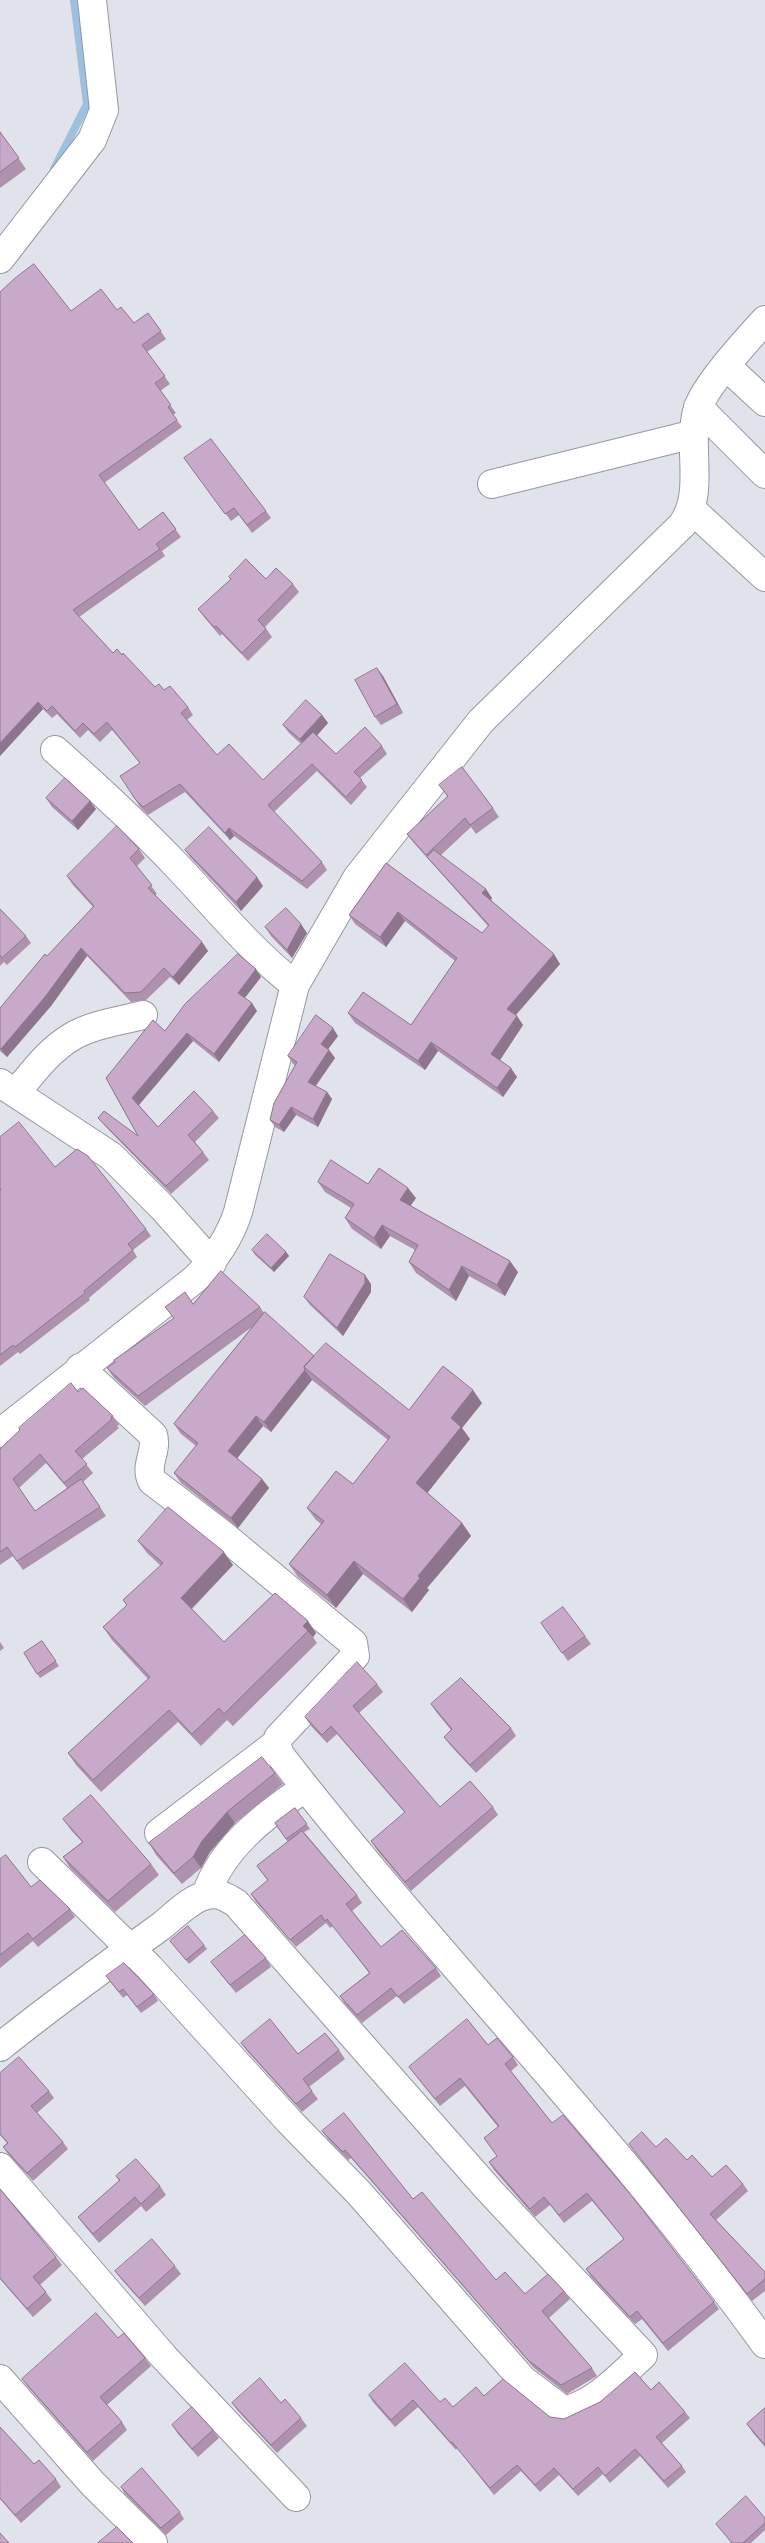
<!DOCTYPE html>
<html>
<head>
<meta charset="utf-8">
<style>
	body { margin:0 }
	canvas { display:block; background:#e1e3ec }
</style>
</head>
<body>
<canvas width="765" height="2543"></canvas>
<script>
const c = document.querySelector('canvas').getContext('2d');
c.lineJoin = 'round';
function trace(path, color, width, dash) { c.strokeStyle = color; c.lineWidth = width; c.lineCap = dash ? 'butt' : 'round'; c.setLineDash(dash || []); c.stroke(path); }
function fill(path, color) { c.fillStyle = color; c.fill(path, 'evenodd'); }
trace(new Path2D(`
	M54 169 87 104 74 0`), '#9cc0de', 8);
const minor = new Path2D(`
	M0 259 92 140 104 110 92 0
	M726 366 765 402
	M698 407 765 474
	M492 484 694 434
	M691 509 765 577
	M295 985 357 878 481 721 682 525C706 492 686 446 698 408 706 384 747 340 765 320
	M0 1083 111 1156 162 1207 212 1263
	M16 1093C33 1072 49 1050 73 1036 94 1024 120 1021 143 1015
	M80 1368 153 1435C158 1451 144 1465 152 1481L223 1535 353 1643 355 1656 278 1738 277 1747 280 1755C436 1956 616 2137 765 2344
	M0 1433 195 1279C215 1260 229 1239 238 1212L295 985C251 951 215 906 177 866 138 825 97 787 55 750
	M159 1833 277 1743
	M206 1895C222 1847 265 1815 305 1788
	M0 2047C52 2005 106 1966 160 1927 173 1917 191 1898 207 1895 218 1892 226 1897 236 1903L488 2189 643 2355C618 2378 597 2402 564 2411L523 2380 359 2193 289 2121 149 1967 42 1862
	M0 2167 164 2357 296 2497
	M0 2379 93 2484 153 2543`);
trace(minor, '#9697a0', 30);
trace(minor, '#fff', 28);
fill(new Path2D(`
	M0 132 26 169 0 188Z
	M0 292 71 311 117 310 134 323 148 313 166 339 147 352 170 384 160 391 176 413 173 415 182 427 104 483 139 530 163 512 181 537 162 551 165 556 79 617 113 653 155 687 164 690 188 707 193 715 187 720 217 755 263 780 301 744 289 733 283 725 322 715 328 723 317 735 336 754 382 746 387 754 360 778 367 787 351 805 317 771 274 812 322 862 327 870 307 889 234 836 230 840 185 792 148 815 140 807 135 799 140 763 112 730 100 742 88 730 80 738 57 714 52 718 43 709 0 756Z
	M184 458 266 511 271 518 252 533 239 515 231 521Z
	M229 577 266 579 293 584 299 592 265 627 272 637 248 661 222 634 220 636 204 617 198 609 231 580Z
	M383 676 403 713 381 725 375 717Z
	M439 785 493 808 499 817 476 834 471 827 441 855 492 898 491 900 560 964 516 1015 523 1025 500 1060 517 1077 503 1097 438 1051 425 1070 355 1023 348 1013 411 1025 455 961 405 921 386 947 355 924 349 915 386 863 482 933 488 926 413 842 407 834 448 797Z
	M46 798 96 809 78 830 52 807Z
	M139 849 145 858 137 866 157 894 155 895 202 942 208 951 179 985 170 977 146 1000 131 1002 87 956 51 1006 7 1057 0 1051V1008L93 907 73 885 67 876Z
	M185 850 263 886 241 911 191 858Z
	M0 909 26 936 31 943 7 965 4 962 0 966Z
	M265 927 307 933 292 958 271 936Z
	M261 977 245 998 257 1011 219 1062 193 1041 139 1105 158 1127 213 1111 219 1118 195 1142 203 1152 209 1160 171 1194 104 1125 98 1118 138 1136 106 1078 165 1031Z
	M338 1036 328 1049 329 1050 335 1058 316 1086 327 1092 332 1099 318 1127 296 1115 284 1132 275 1127 270 1120 295 1065 293 1064 288 1056Z
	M0 1137 55 1167 146 1229 151 1236 133 1250 137 1257 89 1298 90 1300 20 1354 18 1352 0 1366Z
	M318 1182 368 1184 416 1198 410 1206 518 1272 505 1296 469 1276 456 1301 416 1273 409 1262 415 1250 390 1236 381 1249 352 1229 345 1218 351 1208 325 1192Z
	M252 1250 286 1252 289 1256 274 1272 255 1255Z
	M371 1284V1292L343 1336 310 1305 304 1297Z
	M193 1304 260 1307 264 1313 314 1356 409 1410 482 1403 462 1428 470 1439 427 1493 462 1523 471 1536 427 1588 429 1590 412 1612 363 1574 336 1608 298 1577 289 1564 321 1524 316 1520 307 1508 353 1484 388 1440 312 1380 271 1432 263 1426 237 1458 262 1479 269 1488 238 1528 181 1483 174 1473 196 1446 181 1434 174 1424 252 1327 145 1406 114 1378 107 1368Z
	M78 1392 113 1416 119 1425 117 1426 119 1428 82 1459 93 1473 83 1482 106 1516 23 1570 13 1556 0 1565V1449ZM46 1463 67 1488 35 1511 19 1488Z
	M138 1541 233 1565 192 1609 224 1642 275 1593 316 1633 313 1637 317 1643 233 1726 227 1720 201 1746 178 1722 101 1792 76 1765 68 1753 148 1679 112 1640 103 1627 127 1606 123 1600 161 1566 147 1553Z
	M541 1623 585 1636 591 1644 568 1661Z
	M42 1641 59 1666 40 1678 24 1653Z
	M0 1642 4 1648 0 1651Z
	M377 1684 383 1692 359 1713 440 1807H493L498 1815 411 1891 377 1850 371 1841 405 1813 337 1734 327 1743 311 1726 305 1717Z
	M431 1704 511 1728 516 1736 476 1773 450 1745 444 1737 451 1730 437 1713Z
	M275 1773 283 1784 235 1823 210 1852 201 1868 182 1884 156 1855 149 1843Z
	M295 1808 310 1829 304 1832 357 1895 362 1903 352 1911 381 1947 436 1968 441 1976 404 2004 397 1996 362 2023 345 2004 340 1996 369 1973 333 1926 330 1928 326 1923 296 1947 256 1902 251 1894 268 1881 257 1866 288 1842 275 1823Z
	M63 1819 151 1864 159 1875 115 1912 70 1868 63 1857 82 1842 71 1830Z
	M0 1859 31 1887 70 1909 75 1917 38 1947 33 1941 0 1968Z
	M170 1941 204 1945 207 1949 189 1964Z
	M266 1958 271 1967 236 1993 211 1962Z
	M106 1976 154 1994 158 2001 141 2013 127 1995 123 1998Z
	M241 2043 298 2054 339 2050 345 2059 309 2087 318 2099 302 2112 247 2051Z
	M488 2045 513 2057 518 2065 511 2071 552 2123 714 2302 719 2309 668 2351 642 2319 635 2324 591 2277 586 2269 624 2239 592 2201 564 2223 550 2205 535 2217 494 2170 489 2162 497 2156 498 2127 465 2086 440 2106 409 2067Z
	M0 2073 49 2091 54 2098 37 2113 63 2142 68 2149 33 2181 9 2155 3 2147 7 2143 0 2135Z
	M322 2131 413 2199 496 2280 525 2294 564 2291 570 2299 549 2318 592 2368 597 2376 567 2394 534 2368 351 2158 348 2160 328 2139Z
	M629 2144 656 2147 687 2160 712 2177 743 2184 748 2191 716 2220 765 2272V2291L752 2301Z
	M116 2176 160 2186 166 2195 146 2212 141 2206 99 2243 84 2225 78 2217 119 2181Z
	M0 2189 56 2257 62 2265 40 2285 52 2300 33 2317 0 2279Z
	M175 2266 181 2274 145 2306 121 2279 115 2271Z
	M118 2338 145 2358 151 2366 107 2405 122 2422 127 2430 93 2461 28 2387 22 2379Z
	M651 2390 685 2412 690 2418 662 2443 682 2466 686 2472 668 2488 640 2456 610 2483 603 2474 578 2496 559 2475 540 2492 521 2471 494 2495 457 2448 456 2450 418 2407 395 2427 373 2402 369 2395 440 2402 453 2407 484 2396 550 2417 564 2419Z
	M232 2403H281L301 2418 307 2426 277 2453 238 2411Z
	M765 2408V2447L753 2433 747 2424Z
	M172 2425 213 2430 219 2438 198 2457 178 2434Z
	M0 2427 34 2464 56 2479 61 2487 21 2523 0 2499Z
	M121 2487 180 2512 184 2519 166 2535 125 2494Z
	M765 2518V2530L751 2543H732L716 2524Z`), '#ad91ad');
fill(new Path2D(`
	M377 668 383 676 403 713 397 704Z
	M38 702 43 709 0 756V743Z
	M322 715 328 723 306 748 300 739Z
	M90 801 96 809 78 830 72 821Z
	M229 828 234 836 230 840 225 833Z
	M257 877 263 886 241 911 236 902Z
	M486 889 492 898 489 903 482 893Z
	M398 912 405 921 386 947 380 937Z
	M301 924 307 933 292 958 287 950Z
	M202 942 208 951 179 985 173 977Z
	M81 948 87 956 51 1006 7 1057 1 1049Z
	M554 954 560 964 513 1018 507 1009Z
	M256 969 261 977 243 1000 238 993Z
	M252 1003 257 1011 219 1062 214 1054Z
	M517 1016 523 1025 498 1063 491 1054Z
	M333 1028 338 1036 326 1052 321 1044Z
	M187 1033 193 1041 138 1106 132 1098Z
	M431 1042 438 1051 425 1070 418 1061Z
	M329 1050 335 1058 313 1089 308 1082Z
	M511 1068 517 1077 503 1097 497 1088Z
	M327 1092 332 1099 318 1127 313 1119Z
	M291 1107 296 1115 284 1132 279 1125Z
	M408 1188 416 1198 407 1211 400 1200Z
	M382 1225 390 1236 381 1249 374 1238Z
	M286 1252 289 1256 274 1272 271 1268Z
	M510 1261 518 1272 505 1296 497 1285Z
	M462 1266 469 1276 456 1301 449 1290Z
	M365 1275 371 1284V1292L343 1336 337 1328Z
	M305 1370 312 1380 271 1432 264 1422Z
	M473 1390 482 1403 462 1428 470 1439 425 1496 416 1483 451 1418Z
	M256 1416 263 1426 235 1461 228 1451Z
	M262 1479 269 1488 238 1528 231 1518Z
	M462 1523 471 1536 427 1588 429 1590 412 1612 403 1599 418 1576Z
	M224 1552 233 1565 190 1610 181 1598Z
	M354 1561 363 1574 336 1608 327 1595Z
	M308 1621 316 1633 313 1637 303 1626Z
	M227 1812 235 1823 210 1852 201 1868 193 1857 202 1841Z`), '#8d768d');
const building = new Path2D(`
	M0 132 19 158 0 172Z
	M34 264 71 311 101 289 117 310 121 307 134 323 148 313 161 331 142 345 165 376 155 383 171 405 168 407 177 420 99 475 139 530 163 512 176 529 156 544 160 549 73 610 113 653 117 649 122 655 123 653 155 687 159 684 164 690 170 686 188 707 181 713 217 755 229 744 263 780 313 732 336 754 365 727 382 746 354 772 362 780 346 797 312 764 268 805 322 862 302 881 229 828 225 833 180 784 143 807 135 799 120 776 140 763 107 722 94 734 83 723 75 731 52 706 47 711 38 702 0 743V292L14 279Z
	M211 439 266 511 247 525 234 508 225 514 184 458Z
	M246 559 266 579 276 568 293 584 258 620 266 629 242 653 216 626 214 627 198 609 231 579 229 577Z
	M377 668 397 704 375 717 355 680Z
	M306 700 322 715 300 739 283 725Z
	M462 767 493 808 470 825 465 818 426 855 407 834 448 796 439 785Z
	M65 778 90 801 72 821 46 798Z
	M117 826 139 849 130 858 152 885 148 888 202 942 173 977 164 968 141 992 125 993 81 948 45 997 1 1049 0 1048V1008L45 954 47 956 94 906 67 876Z
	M209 827 257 877 236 902 185 850Z
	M434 850 486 889 482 893 554 954 507 1009 517 1016 491 1054 511 1068 497 1088 431 1042 418 1061 348 1013 363 992 411 1025 457 958 398 912 380 937 349 915 386 863 482 933 489 925 427 857Z
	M286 908 301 924 287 950 265 927Z
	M0 909 26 936 2 958 0 955Z
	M238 954 256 969 238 993 252 1003 214 1054 187 1033 132 1098 158 1127 194 1091 213 1111 188 1135 203 1152 166 1186 98 1118 104 1111 138 1136 106 1078 153 1020 165 1031 185 1004Z
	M316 1015 333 1028 321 1044 329 1050 308 1082 327 1092 313 1119 291 1107 279 1125 270 1120 274 1103 297 1062 288 1056Z
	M19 1122 55 1167 77 1149 88 1156 146 1229 128 1244 133 1250 84 1291 85 1293 15 1347 13 1345 0 1355V1190H1L0 1188V1137Z
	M331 1160 368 1184 379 1168 408 1188 400 1200 510 1261 497 1285 462 1266 449 1290 409 1262 418 1245 382 1225 374 1238 345 1218 354 1204 318 1182Z
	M267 1234 286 1252 271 1268 252 1250Z
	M330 1254 365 1275V1283L337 1328 304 1297Z
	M221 1271 260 1307 138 1396 107 1368 115 1362 114 1360 174 1318 165 1307 185 1292 193 1304Z
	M265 1312 314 1356 304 1367 305 1370 264 1422 256 1416 228 1451 262 1479 231 1518 174 1473 198 1443 174 1424Z
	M326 1343 409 1410 443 1366 473 1390 451 1418 461 1427 416 1483 462 1523 418 1576 420 1578 403 1599 354 1561 327 1595 289 1564 324 1521 307 1508 336 1471 353 1484 390 1437 304 1367Z
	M71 1383 78 1392 83 1388 113 1416 111 1417 112 1419 75 1451 87 1464 64 1483 40 1454 13 1479 35 1511 81 1479 100 1507 17 1561 7 1547 0 1552V1449L20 1430 19 1428Z
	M168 1507 224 1552 181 1598 224 1642 275 1593 308 1621 303 1626 308 1631 224 1714 219 1708 192 1734 169 1710 93 1780 68 1753 150 1677 103 1627 127 1605 123 1600 163 1563 138 1541Z
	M563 1607 585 1636 562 1653 541 1623Z
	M42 1641 56 1661 37 1674 24 1653Z
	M357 1662 377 1684 353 1706 440 1807 470 1781 493 1807 405 1882 371 1841 405 1812 331 1726 322 1735 305 1717Z
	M461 1678 511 1728 470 1765 444 1737 452 1729 431 1704Z
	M262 1757 275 1773 227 1812 202 1841 193 1857 174 1873 149 1843Z
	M91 1795 151 1864 108 1901 63 1857 83 1842 63 1819Z
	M295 1808 307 1824 286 1839 275 1823Z
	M302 1831 357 1895 346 1904 381 1947 402 1930 436 1968 398 1997 391 1988 357 2015 340 1996 370 1973 327 1919 325 1921 321 1915 290 1940 251 1894 268 1880 257 1866Z
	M6 1855 31 1887 40 1880 70 1909 33 1939 28 1933 0 1955V1859Z
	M188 1926 204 1945 186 1960 170 1941Z
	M245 1935 266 1958 230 1985 211 1962Z
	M124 1963 154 1994 137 2007 123 1989 119 1992 106 1976Z
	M270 2019 298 2054 325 2033 339 2050 303 2079 312 2091 296 2104 241 2043Z
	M467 2019 488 2045 497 2038 513 2057 505 2064 552 2123 563 2115 631 2195 714 2302 663 2343 637 2311 630 2317 586 2269 624 2239 587 2193 559 2215 544 2197 530 2209 489 2162 497 2156 484 2138 499 2126 460 2078 435 2099 409 2067Z
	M19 2057 49 2091 31 2106 63 2142 27 2173 3 2147 8 2143 0 2134V2073Z
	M344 2113 413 2199 422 2192 496 2280 505 2272 525 2294 548 2274 564 2291 542 2311 592 2368 561 2385 528 2360 345 2150 343 2152 322 2131Z
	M642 2132 656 2147 666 2138 687 2160 692 2155 712 2177 726 2165 743 2184 710 2214 765 2272V2279L747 2294 629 2144Z
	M136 2159 160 2186 141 2204 135 2197 93 2234 78 2217 120 2180 116 2176Z
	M0 2189 56 2257 33 2277 46 2292 27 2309 0 2278Z
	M152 2239 175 2266 139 2298 115 2271Z
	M96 2313 118 2338 124 2333 145 2358 100 2397 122 2422 87 2452 22 2379Z
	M405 2363 440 2402 445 2398 453 2407 476 2387 484 2396 503 2379 550 2417 564 2419 600 2402 635 2372 651 2390 659 2382 685 2412 656 2437 682 2466 664 2481 635 2449 605 2476 598 2467 573 2489 554 2468 535 2485 517 2465 490 2488 452 2442 451 2443 413 2400 391 2420 369 2395Z
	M260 2378 281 2403 285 2399 301 2418 271 2445 232 2403Z
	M192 2407 213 2430 192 2449 172 2425Z
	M765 2408V2442L764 2444 747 2424Z
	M0 2427 34 2464 39 2460 56 2479 15 2515 0 2498Z
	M142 2468 180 2512 161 2528 121 2487Z
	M746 2496 765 2518V2523L743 2543H732L716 2524Z
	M117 2527 133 2543H98Z
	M0 2533 9 2543H0Z`);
fill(building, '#c9a9c9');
trace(building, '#8d768d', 1);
</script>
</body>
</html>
